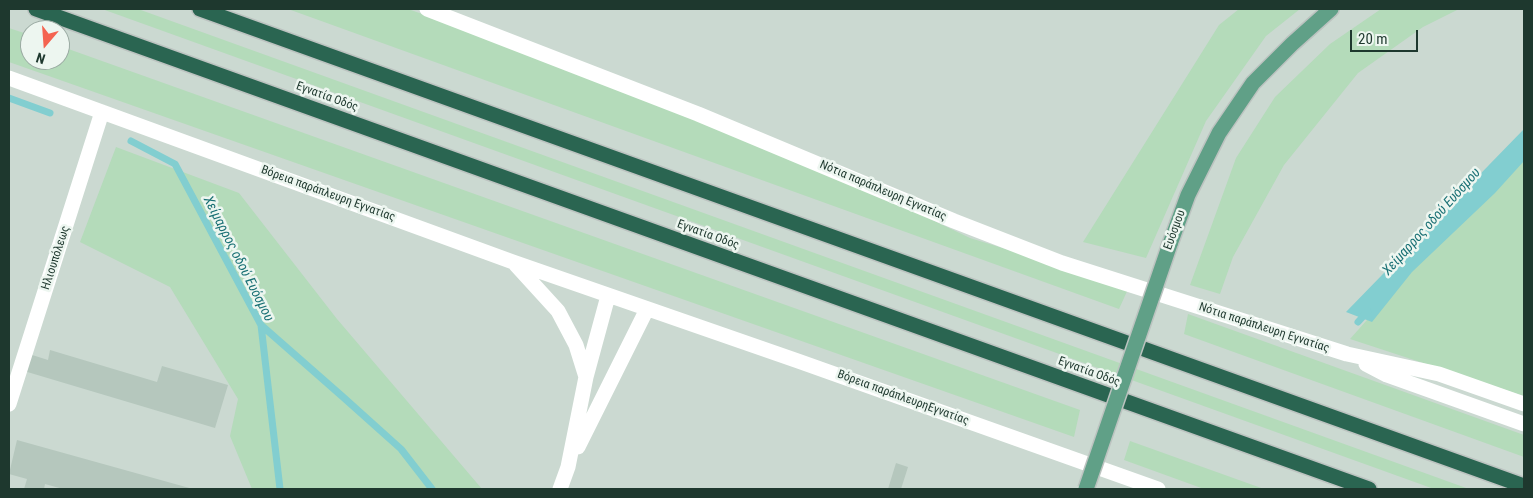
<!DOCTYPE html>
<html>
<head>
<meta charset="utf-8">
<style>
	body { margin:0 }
	#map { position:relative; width:1533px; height:498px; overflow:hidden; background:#dde9e2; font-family:"Roboto Condensed",sans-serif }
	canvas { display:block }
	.frame { position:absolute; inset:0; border:10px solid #1e382e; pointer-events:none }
	.north { position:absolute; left:20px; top:20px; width:50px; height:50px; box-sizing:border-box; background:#edf6f0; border:1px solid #9aaaa2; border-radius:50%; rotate:198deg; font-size:14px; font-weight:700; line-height:20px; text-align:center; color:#1e382e }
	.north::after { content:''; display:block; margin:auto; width:18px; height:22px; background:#f46350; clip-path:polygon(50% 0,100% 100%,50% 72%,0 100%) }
	.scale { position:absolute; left:1350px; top:30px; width:68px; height:22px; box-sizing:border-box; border:2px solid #1e382e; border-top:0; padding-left:6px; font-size:15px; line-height:18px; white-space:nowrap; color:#1e382e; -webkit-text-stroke:4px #edf6f0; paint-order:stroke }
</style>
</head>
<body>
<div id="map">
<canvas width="1533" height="498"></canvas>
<div class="frame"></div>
<div class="north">N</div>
<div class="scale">20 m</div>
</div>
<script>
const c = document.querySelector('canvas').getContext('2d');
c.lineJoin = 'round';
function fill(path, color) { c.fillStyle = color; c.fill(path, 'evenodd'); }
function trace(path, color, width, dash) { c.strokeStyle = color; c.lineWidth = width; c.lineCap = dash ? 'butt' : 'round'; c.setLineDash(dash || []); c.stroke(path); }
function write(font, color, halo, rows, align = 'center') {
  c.font = font + ' "Roboto Condensed",sans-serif'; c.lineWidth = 5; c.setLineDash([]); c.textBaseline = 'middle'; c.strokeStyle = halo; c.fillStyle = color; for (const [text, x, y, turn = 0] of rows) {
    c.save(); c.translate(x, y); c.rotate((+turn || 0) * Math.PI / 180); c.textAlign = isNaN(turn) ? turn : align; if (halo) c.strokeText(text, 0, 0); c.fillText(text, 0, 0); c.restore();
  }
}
fill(new Path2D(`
	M9 9H1524V489H9ZM30 30H60V60H30Z`), '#cbd9d1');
fill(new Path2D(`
	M102 9H138L1469 489H1434Z
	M288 9H408L721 119 970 238 1129 287 1119 309Z
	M1239 9H1300L1266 36 1206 121 1146 258 1083 242 1219 25Z
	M1381 9H1459L1423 27 1358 73 1284 165 1233 257 1220 294 1190 285 1236 158 1275 97 1330 44Z
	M9 28 30 35V60H60V46L1080 410 1074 437 9 62Z
	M1524 144V396L1350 339Z
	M116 147 239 193 337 319 482 489H252L230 436 238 399 170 287 80 242Z
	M1188 314 1524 435V457L1184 334Z
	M1130 441 1264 489H1204L1124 460Z`), '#b4dbba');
fill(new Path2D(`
	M1524 129V161L1495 193 1412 272 1372 322 1346 312Z`), '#82ced0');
trace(new Path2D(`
	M9 98 50 113
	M131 141 175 164 261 325 280 489
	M1358 322 1368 311
	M261 325 343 397 401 449 432 489`), '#82ced0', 7);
fill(new Path2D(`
	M50 350 157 382 162 366 228 385 215 428 24 371 29 354 48 360Z
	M17 440 193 489H63L45 484 44 489H24L27 479 9 474Z
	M896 463 908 467 901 489H888Z`), '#b5c7bd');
const major = new Path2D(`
	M1170 244 1188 195 1219 133 1253 83 1292 44 1331 9`);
const highway = new Path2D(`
	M36 9 1369 489
	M200 9 1524 486`);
trace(major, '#bcc3c0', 18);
trace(highway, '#bcc3c0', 18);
trace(new Path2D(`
	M427 9 698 114 954 221 1062 263 1347 354 1439 374 1524 404
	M9 78 513 262 798 361 1158 489
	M516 265 558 311 576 345 586 377
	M1366 364 1387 375 1524 424
	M9 404 102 112
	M578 447 647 309
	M560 489 568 467 586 377 608 296`), '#fff', 15);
trace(major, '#60a087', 15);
trace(highway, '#2a6551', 15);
const majorBridge = new Path2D(`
	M1086 489 1170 244`);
trace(majorBridge, '#bcc3c0', 18, []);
trace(majorBridge, '#60a087', 15);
write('12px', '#1e382e', '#edf6f0', [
	["Εγνατία Οδός",327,97,20],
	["Νότια παράπλευρη Εγνατίας",883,191,23],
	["Βόρεια παράπλευρη Εγνατίας",328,194,20],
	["Ευόσμου",1175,230,-70],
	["Εγνατία Οδός",708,235,20],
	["Ηλιουπόλεως",56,258,-72],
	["Νότια παράπλευρη Εγνατίας",1264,328,18],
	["Εγνατία Οδός",1089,372,20],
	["Βόρεια παράπλευρηΕγνατίας",903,398,20]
]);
write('italic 14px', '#197074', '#edf6f0', [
	["Χείμαρρος οδού Ευόσμου",1432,222,-48],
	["Χείμαρρος οδού Ευόσμου",238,259,63]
]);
</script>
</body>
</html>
